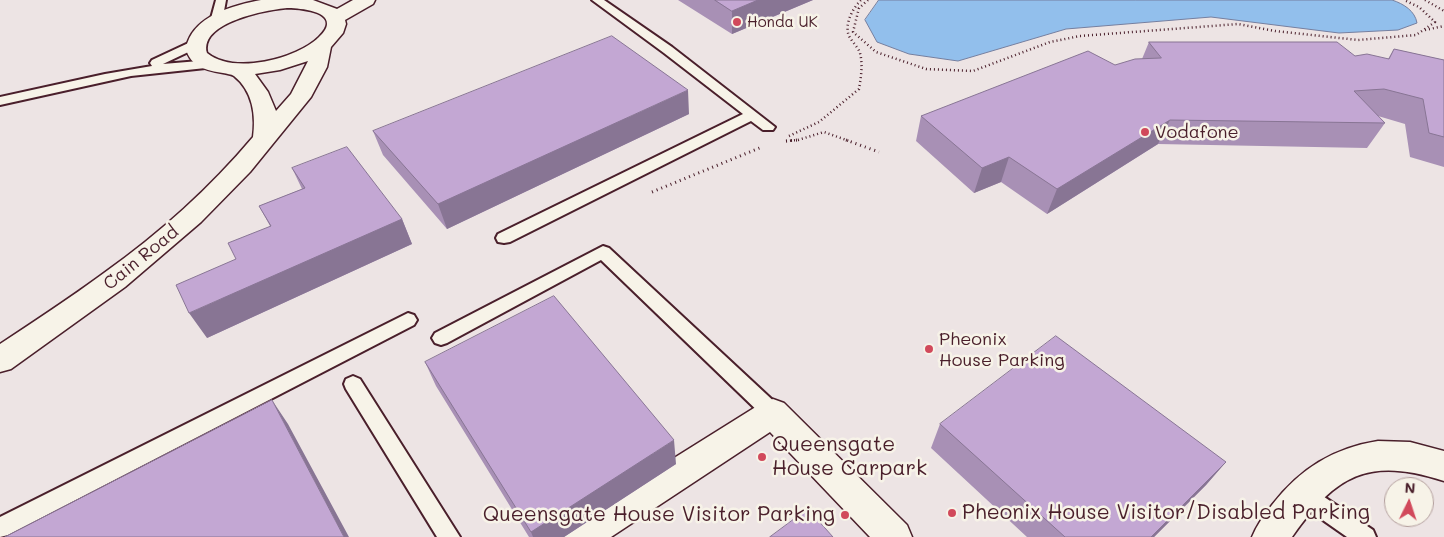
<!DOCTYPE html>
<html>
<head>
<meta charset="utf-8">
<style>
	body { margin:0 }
	#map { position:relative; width:1444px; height:537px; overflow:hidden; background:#ede4e4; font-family:Mali,sans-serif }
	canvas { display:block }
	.north { position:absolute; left:1384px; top:477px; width:50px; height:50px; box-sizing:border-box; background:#f7f3e8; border:1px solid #b29e9c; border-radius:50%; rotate:4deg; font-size:14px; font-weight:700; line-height:20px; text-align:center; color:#4a1f2b }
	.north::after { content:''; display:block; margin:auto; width:18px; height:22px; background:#d1495b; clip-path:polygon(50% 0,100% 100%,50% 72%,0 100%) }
</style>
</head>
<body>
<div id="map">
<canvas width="1444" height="537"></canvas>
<div class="north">N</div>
</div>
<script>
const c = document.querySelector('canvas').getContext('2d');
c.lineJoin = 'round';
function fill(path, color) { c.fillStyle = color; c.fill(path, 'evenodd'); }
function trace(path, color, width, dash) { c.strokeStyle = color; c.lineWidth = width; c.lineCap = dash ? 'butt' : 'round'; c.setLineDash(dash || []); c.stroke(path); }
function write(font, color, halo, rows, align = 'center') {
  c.font = font + ' Mali,sans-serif'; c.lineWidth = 5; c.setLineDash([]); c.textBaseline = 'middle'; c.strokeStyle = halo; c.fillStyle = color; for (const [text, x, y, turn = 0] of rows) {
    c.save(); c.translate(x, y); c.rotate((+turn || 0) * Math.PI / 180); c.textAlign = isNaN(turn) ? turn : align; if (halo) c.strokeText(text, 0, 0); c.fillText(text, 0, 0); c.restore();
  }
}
const water = new Path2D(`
	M879 0H1392C1404 4 1415 11 1417 23L1398 30 1339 33 1211 17 1066 29 958 61 909 54 877 42 865 20Z`);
fill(water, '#92bfec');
trace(water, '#757f9f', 1);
const service = new Path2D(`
	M216 0H226L222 22 216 25 210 22Z
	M592 0H604L672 47 775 127 773 130H763L751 121 510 242 504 243 498 242 496 238 498 234 743 114 664 53Z
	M197 39 203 43 201 46 163 64 211 60 217 64 215 67 131 76 0 105V97L105 74 152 66 150 63 152 60Z
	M603 246 609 248 780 407 783 413 780 419 773 421 766 419 601 260 447 343 441 345 435 343 432 338 435 333Z
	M408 313 414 315 417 320 414 325 8 535 0 537V517Z
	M353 376 360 379 460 537H437L346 389 344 384 346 379Z
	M1304 486 1311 488 1373 530 1376 537H1347L1297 502 1294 495 1297 488Z`);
const minor = new Path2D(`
	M773 399 784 403 907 525 912 537H870L770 432 611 537H562L567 525 762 403Z
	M1378 441 1410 442 1444 451V481C1369 457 1336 474 1292 537H1252C1257 525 1264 515 1272 505 1300 469 1333 448 1378 441Z`);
const tertiary = new Path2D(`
	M261 0H313L337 9 353 0H375L373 4 345 20 346 24 343 33 331 47 327 67 311 97 250 172 201 222 125 287 11 369 0 372V344C35 321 70 298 104 273 159 234 210 188 253 137 256 116 253 91 234 76 231 74 227 74 223 73 207 71 190 66 186 49 191 16 234 5 261 0ZM287 8C296 8 328 10 327 24 327 29 322 34 319 37 297 59 233 75 207 53 199 22 267 10 287 8ZM308 61 291 94 276 111 268 92 255 74 280 70Z`);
trace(service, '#4a1f2b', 4);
trace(minor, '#4a1f2b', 3);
trace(tertiary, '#4a1f2b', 3);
trace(new Path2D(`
	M868 0 859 8 853 32 876 52 926 69 973 71 1050 42 1080 36 1238 24 1275 31 1358 40 1416 35 1435 22 1419 7 1404 0
	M1425 0 1444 11
	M1425 30 1444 26
	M789 136 819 122 859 89C861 77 863 65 860 53 858 47 852 42 849 36 844 24 853 8 861 0
	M786 141 798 140 824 132 849 141`), '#4a1f2b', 2.5, [1, 3]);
trace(new Path2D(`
	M846 140 879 152
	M786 141 798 140
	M652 192 762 147`), '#4a1f2b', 3, [1, 4]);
fill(service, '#f7f3e8');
fill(minor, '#f7f3e8');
fill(tertiary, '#f7f3e8');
fill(new Path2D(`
	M678 0H813L732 34Z
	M1149 42 1388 59 1394 49 1444 60V167L1410 157 1405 124 1378 116 1385 123 1367 148 1158 144 1047 214 1001 182 974 193 916 141 921 116 1115 65 1142 59Z
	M689 114 447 229 383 155 373 131Z
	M292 168 402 219 412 244 207 338 236 259 270 226 259 206 302 189Z
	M425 362 676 464 564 537H529L436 386Z
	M940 424 1226 462 1206 485 1154 537H1027L931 448Z`), '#a890b5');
fill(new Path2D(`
	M758 0H813L732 34V11Z
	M688 90 689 114 447 229 438 204Z
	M1170 120 1158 144 1047 214 1057 189Z
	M1009 157 1001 182 974 193 982 168Z
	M402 219 412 244 207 338 189 313Z
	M272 400 288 424 349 537H344Z
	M674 440 676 464 564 537H533L531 532Z
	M1226 462 1206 485 1154 537H1151Z`), '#887594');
const building = new Path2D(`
	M715 0H758L732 11Z
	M612 36 688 90 438 204 373 131Z
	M1149 42H1337L1355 56 1367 54 1389 59 1394 49 1444 60V137L1429 133 1423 99 1384 89 1354 91 1385 123 1170 120 1057 189 1009 157 982 168 921 116 1088 51 1115 65 1135 59 1161 58Z
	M347 147 402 219 189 313 176 285 236 259 228 243 271 226 259 206 305 188 292 168Z
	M554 296 674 440 531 532 425 362Z
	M1056 336 1226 462 1151 537H1065L940 424Z
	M272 400 344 537H5Z
	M808 509 833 537H770Z`);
fill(building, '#c3a7d3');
trace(building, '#887594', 1);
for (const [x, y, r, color] of [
	[737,22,5,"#d1495b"],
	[1145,132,5,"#d1495b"],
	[929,349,5,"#d1495b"],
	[762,457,5,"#d1495b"],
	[952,513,5,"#d1495b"],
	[845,515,5,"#d1495b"]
]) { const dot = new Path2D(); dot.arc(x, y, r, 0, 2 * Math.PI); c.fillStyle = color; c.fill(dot); trace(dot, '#f7f3e8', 2); }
write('15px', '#4a1f2b', '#f7f3e8', [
	["Honda UK",747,22]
], 'left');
write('18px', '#4a1f2b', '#f7f3e8', [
	["Vodafone",1155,132],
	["Pheonix",939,339],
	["House Parking",939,360]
], 'left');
write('18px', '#4a1f2b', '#f7f3e8', [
	["Cain Road",141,258,-39]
]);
write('21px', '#4a1f2b', '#f7f3e8', [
	["Queensgate",772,445],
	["House Carpark",772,469],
	["Pheonix House Visitor/Disabled Parking",962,513],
	["Queensgate House Visitor Parking",835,515,"right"]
], 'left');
</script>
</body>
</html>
